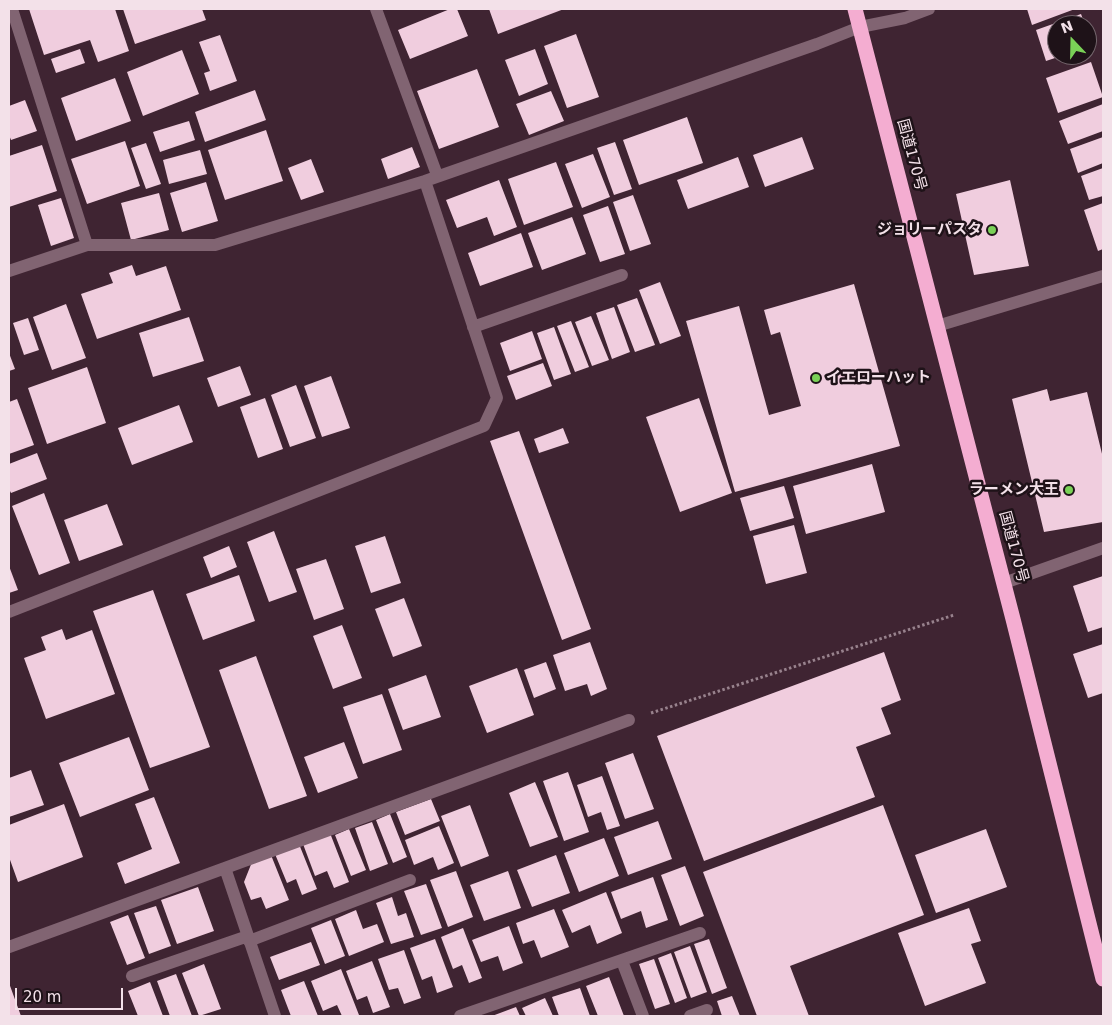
<!DOCTYPE html>
<html>
<head>
<meta charset="utf-8">
<style>
	body { margin:0 }
	#map { position:relative; width:1112px; height:1025px; overflow:hidden; background:#3f2432; font-family:"DejaVu Sans",sans-serif }
	canvas { display:block }
	.frame { position:absolute; inset:0; border:10px solid #f3e1e9; pointer-events:none }
	.north { position:absolute; left:1047px; top:15px; width:50px; height:50px; box-sizing:border-box; background:#1e1218; border:1px solid #73656c; border-radius:50%; rotate:339deg; font-size:14px; font-weight:700; line-height:20px; text-align:center; color:#f3e1e9 }
	.north::after { content:''; display:block; margin:auto; width:18px; height:22px; background:#7ad157; clip-path:polygon(50% 0,100% 100%,50% 72%,0 100%) }
	.scale { position:absolute; left:15px; top:988px; width:108px; height:22px; box-sizing:border-box; border:2px solid #f3e1e9; border-top:0; padding-left:6px; font-size:15px; line-height:18px; white-space:nowrap; color:#f3e1e9; -webkit-text-stroke:4px #1e1218; paint-order:stroke }
</style>
</head>
<body>
<div id="map">
<canvas width="1112" height="1025"></canvas>
<div class="frame"></div>
<div class="north">N</div>
<div class="scale">20 m</div>
</div>
<script>
const c = document.querySelector('canvas').getContext('2d');
c.lineJoin = 'round';
function fill(path, color) { c.fillStyle = color; c.fill(path, 'evenodd'); }
function trace(path, color, width, dash) { c.strokeStyle = color; c.lineWidth = width; c.lineCap = dash ? 'butt' : 'round'; c.setLineDash(dash || []); c.stroke(path); }
function write(font, color, halo, rows, align = 'center') {
  c.font = font + ' "DejaVu Sans","Noto Sans JP",sans-serif'; c.lineWidth = 5; c.setLineDash([]); c.textBaseline = 'middle'; c.strokeStyle = halo; c.fillStyle = color; for (const [text, x, y, turn = 0] of rows) {
    c.save(); c.translate(x, y); c.rotate((+turn || 0) * Math.PI / 180); c.textAlign = isNaN(turn) ? turn : align; if (halo) c.strokeText(text, 0, 0); c.fillText(text, 0, 0); c.restore();
  }
}
fill(new Path2D(`
	M29 9H115L129 51 98 62 90 40 44 55Z
	M123 9H202L206 20 135 44Z
	M450 9H457L468 36 410 59 398 30Z
	M489 9H564L498 34Z
	M1027 9H1075L1032 25Z
	M1081 14 1085 25H1057V55H1064L1046 61 1036 30Z
	M1087 31 1092 45 1087 47Z
	M576 34 599 97 567 108 544 46Z
	M220 35 237 81 210 91 204 73 210 71 199 42Z
	M80 49 85 63 56 73 51 59Z
	M535 49 548 84 519 96 505 60Z
	M182 50 199 94 143 116 127 72Z
	M1091 62 1103 97 1058 113 1046 78Z
	M477 69 499 127 439 149 417 91Z
	M115 78 131 121 76 141 61 98Z
	M255 90 266 120 205 142 195 112Z
	M551 91 564 121 529 135 516 104Z
	M25 100 37 131 11 140 9 135V106Z
	M1103 104V131L1068 144 1059 121Z
	M687 117 703 163 639 185 623 140Z
	M189 121 195 140 160 152 153 132Z
	M266 130 283 181 225 200 208 150Z
	M802 137 814 169 765 187 753 155Z
	M1103 137V163L1078 173 1070 149Z
	M125 141 140 186 87 204 71 159Z
	M615 142 632 189 614 195 597 148Z
	M146 143 161 184 146 189 131 148Z
	M42 145 57 191 9 207V156Z
	M412 147 420 167 388 179 381 159Z
	M200 150 207 174 169 184 163 160Z
	M593 154 610 197 582 208 565 164Z
	M738 157 749 187 688 209 677 180Z
	M311 159 324 192 301 200 288 168Z
	M556 162 573 207 524 225 508 179Z
	M1103 168V196L1089 200 1081 176Z
	M499 180 517 227 494 236 487 217 457 228 446 200Z
	M1010 180 1029 266 974 275 956 194Z
	M206 182 218 221 182 232 170 193Z
	M159 193 169 230 131 240 121 203Z
	M633 195 651 244 630 251 613 202Z
	M61 198 74 238 51 246 38 205Z
	M1103 203V249L1098 251 1084 210Z
	M608 206 625 254 600 262 583 215Z
	M572 217 586 254 542 270 528 233Z
	M521 233 533 267 480 286 468 253Z
	M132 265 136 276 166 266 181 310 97 339 81 294 113 283 109 273Z
	M660 282 681 336 660 344 639 290Z
	M854 284 900 446 735 492 686 321 739 306 769 415 801 406 780 332 771 335 764 310Z
	M637 298 655 345 635 352 617 305Z
	M66 304 86 358 52 370 33 317Z
	M614 307 630 352 612 359 596 313Z
	M591 316 609 360 592 366 575 322Z
	M189 317 204 361 153 377 139 333Z
	M28 318 39 350 24 355 13 323Z
	M571 321 589 367 575 372 557 326Z
	M554 327 571 374 554 380 537 333Z
	M532 331 542 359 510 371 500 343Z
	M9 353 15 369 9 371Z
	M543 363 552 386 516 400 507 376Z
	M240 366 251 395 218 407 207 378Z
	M87 367 106 423 47 444 28 388Z
	M331 376 350 428 322 437 304 386Z
	M296 385 316 438 290 447 271 395Z
	M1047 389 1050 401 1087 392 1103 458V522L1044 532 1012 399Z
	M265 398 283 449 258 458 240 407Z
	M699 398 732 493 680 512 646 417Z
	M17 399 34 445 9 454V402Z
	M179 405 193 442 132 465 118 428Z
	M563 428 569 443 539 453 534 439Z
	M519 431 591 629 562 640 490 441Z
	M37 453 47 479 11 493 9 489V464Z
	M872 464 885 512 806 534 793 486Z
	M784 486 794 518 750 531 740 498Z
	M44 493 70 563 39 575 12 506Z
	M107 504 123 545 79 561 64 520Z
	M794 525 807 573 766 584 753 536Z
	M274 531 297 592 269 602 247 542Z
	M385 536 401 583 371 593 355 546Z
	M229 546 237 567 211 578 203 557Z
	M326 559 344 609 314 620 296 569Z
	M9 566 18 590 9 593Z
	M239 575 255 621 203 640 186 594Z
	M1103 576V627L1088 632 1073 586Z
	M153 590 210 747 150 768 93 611Z
	M404 598 422 646 393 657 375 609Z
	M342 625 362 678 333 689 313 636Z
	M62 629 66 640 92 630 115 694 46 719 24 658 46 650 41 637Z
	M590 642 607 689 591 696 587 684 565 691 553 655Z
	M1103 644V693L1088 698 1073 654Z
	M884 652 901 700 881 708 891 734 856 747 875 797 704 861 657 736Z
	M256 656 307 796 269 809 219 670Z
	M546 662 556 689 534 698 524 670Z
	M517 668 534 715 487 733 469 686Z
	M426 675 441 717 403 730 388 689Z
	M382 694 402 750 363 764 343 707Z
	M129 737 149 790 80 817 59 763Z
	M344 742 358 778 318 793 304 757Z
	M633 753 654 809 625 819 605 763Z
	M31 770 44 805 9 817V778Z
	M568 772 589 832 564 841 543 781Z
	M602 776 620 826 607 830 601 812 588 817 577 785Z
	M535 782 558 837 530 847 509 793Z
	M154 797 180 863 125 884 117 863 152 849 135 804Z
	M431 799 440 821 405 835 396 812Z
	M64 804 83 857 18 882 9 857V825Z
	M470 805 489 856 461 867 441 816Z
	M883 805 924 915 790 966 809 1016H757L703 872Z
	M390 814 407 857 393 863 376 820Z
	M658 821 672 859 628 875 614 837Z
	M372 822 388 864 370 871 355 828Z
	M439 826 454 863 438 870 433 857 414 865 405 840Z
	M349 829 366 870 351 876 335 835Z
	M986 829 1007 887 936 913 915 855Z
	M330 833 349 882 334 888 327 871 315 876 303 844Z
	M604 838 619 876 579 892 564 853Z
	M299 844 317 889 302 895 296 879 287 883 275 854Z
	M271 855 289 900 266 909 261 897 251 900 244 882 252 862Z
	M556 855 570 893 532 907 517 870Z
	M685 866 704 916 680 926 661 875Z
	M456 871 473 917 448 927 430 880Z
	M508 871 521 908 484 921 470 885Z
	M653 877 668 920 646 928 641 911 621 919 611 892Z
	M426 884 442 928 421 935 404 891Z
	M198 887 214 931 177 944 161 900Z
	M606 892 622 933 597 944 590 925 572 933 562 910Z
	M392 897 398 916 406 913 414 937 391 944 376 903Z
	M156 906 171 946 149 954 134 913Z
	M969 908 981 941 971 944 986 983 925 1006 898 933Z
	M554 909 569 947 541 958 534 940 523 944 516 923Z
	M356 910 363 929 377 924 384 942 349 956 335 919Z
	M128 915 145 958 127 965 110 922Z
	M331 920 345 956 325 964 311 928Z
	M509 926 523 963 503 971 498 956 481 962 472 940Z
	M463 928 482 978 469 983 462 965 453 969 441 937Z
	M435 939 453 987 437 993 432 976 422 980 410 948Z
	M709 939 727 988 712 994 694 944Z
	M311 942 320 965 279 980 270 957Z
	M690 946 707 992 691 998 674 952Z
	M404 950 421 998 404 1004 398 988 389 990 378 959Z
	M671 953 687 998 675 1003 658 958Z
	M654 959 670 1004 655 1009 639 964Z
	M372 961 390 1007 373 1013 367 996 357 1000 346 971Z
	M204 964 221 1009 199 1016 182 973Z
	M341 969 359 1015 356 1016H342L337 1005 323 1011 311 981Z
	M176 974 192 1016H170L157 981Z
	M609 977 624 1016H598L586 986Z
	M304 981 318 1016H291L281 990Z
	M150 982 163 1016H138L128 991Z
	M9 983 21 1016H9Z
	M580 988 590 1016H559L552 997Z
	M732 996 740 1016H722L717 1001Z
	M545 998 553 1016H526L522 1008Z
	M516 1007 520 1016H492Z`), '#f0cdde');
trace(new Path2D(`
	M651 713 954 615`), '#98828d', 3, [2.5, 2.5]);
trace(new Path2D(`
	M12 9 87 245
	M376 9 437 175
	M9 271 87 245H215L425 181 817 44 860 27 905 18 929 9
	M937 326 1103 276
	M473 327 622 275
	M1004 583 1103 548
	M9 612 484 426 497 398 425 181
	M225 868 629 720
	M249 941 410 880
	M9 947 225 868 275 1016
	M622 961 643 1016
	M132 976 248 936
	M460 1016 700 933
	M690 1016 707 1010`), '#816472', 12);
trace(new Path2D(`
	M855 9 1013 619 1103 979`), '#f4add1', 15);
for (const [x, y, r, color] of [
	[992,230,5,"#7ad157"],
	[816,378,5,"#7ad157"],
	[1069,490,5,"#7ad157"]
]) { const dot = new Path2D(); dot.arc(x, y, r, 0, 2 * Math.PI); c.fillStyle = color; c.fill(dot); trace(dot, '#1e1218', 2); }
write('15px', '#f3e1e9', '#1e1218', [
	["国道170号",911,155,75],
	["国道170号",1013,547,75]
]);
write('bold 15px', '#f3e1e9', '#1e1218', [
	["ジョリーパスタ",982,230],
	["イエローハット",826,378,"left"],
	["ラーメン大王",1059,490]
], 'right');
</script>
</body>
</html>
